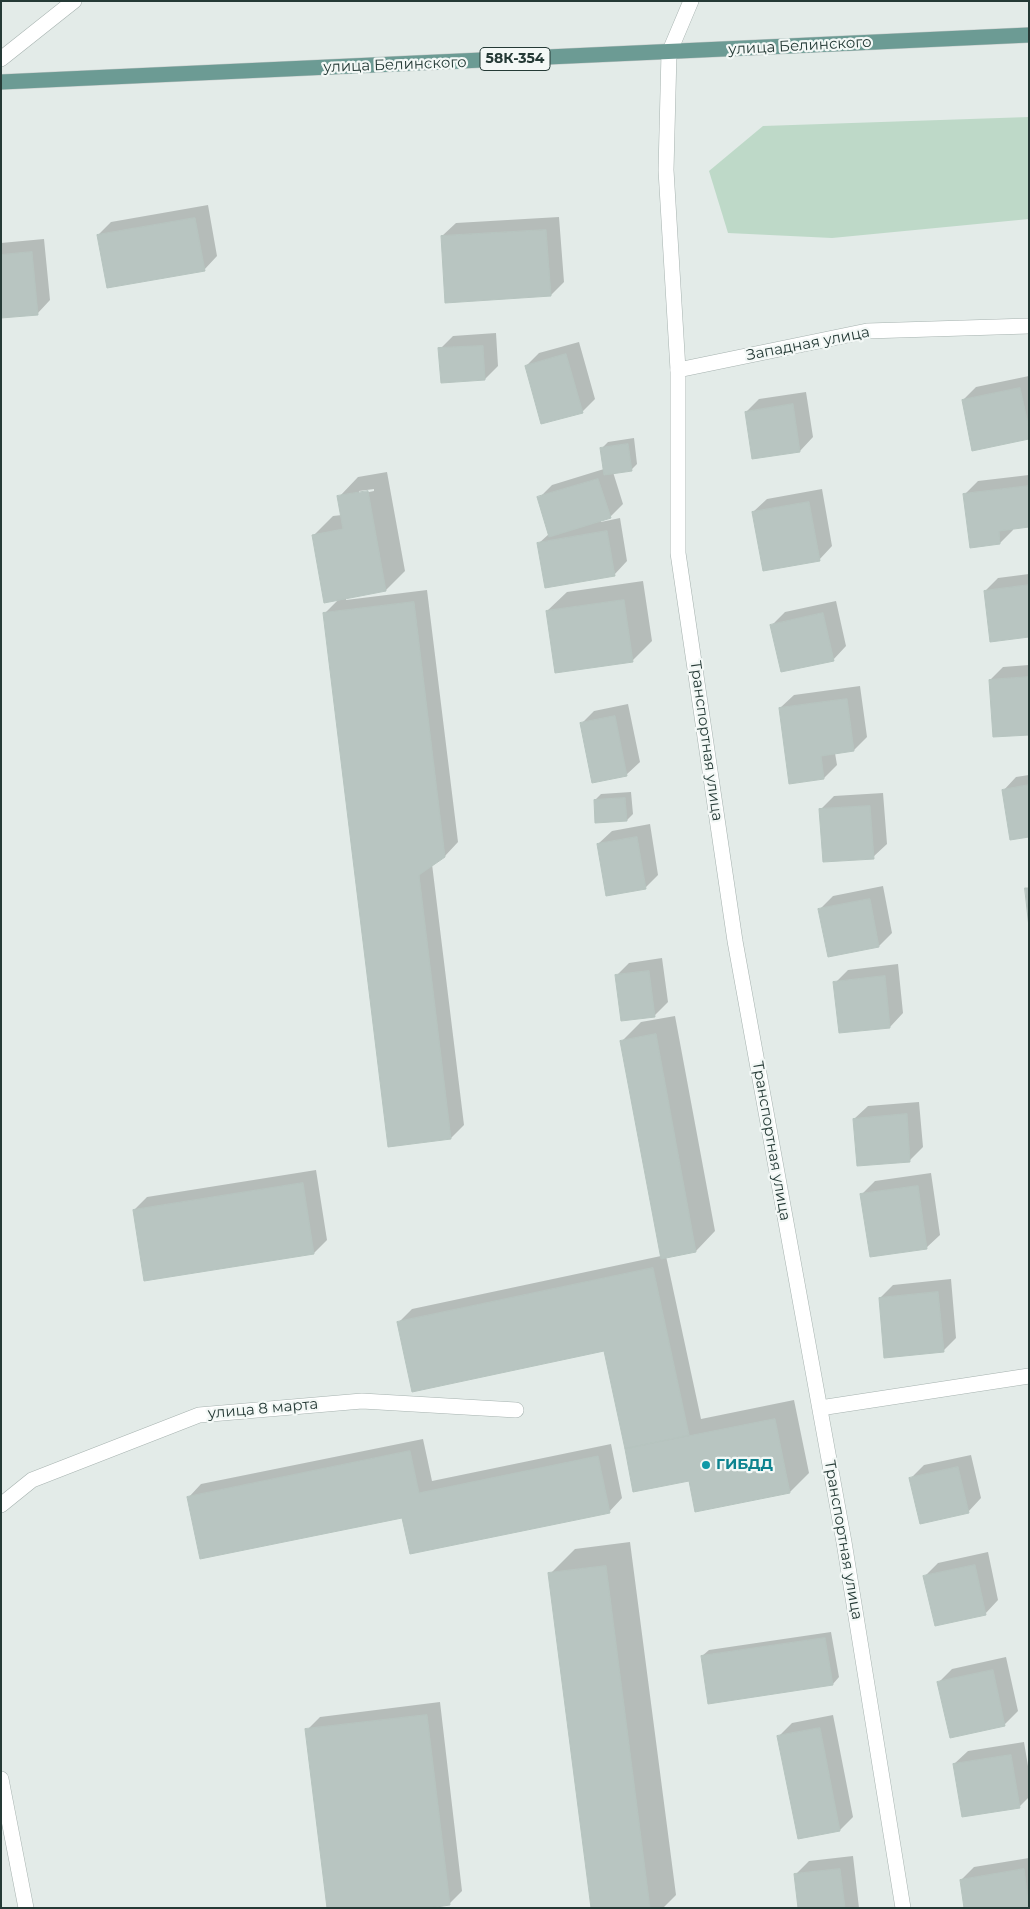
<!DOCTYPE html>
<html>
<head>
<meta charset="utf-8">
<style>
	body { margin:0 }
	#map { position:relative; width:1030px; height:1909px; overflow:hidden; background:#e3ebe8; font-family:Montserrat,sans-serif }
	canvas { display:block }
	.frame { position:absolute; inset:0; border:2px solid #253a36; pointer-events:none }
</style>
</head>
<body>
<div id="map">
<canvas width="1030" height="1909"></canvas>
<div class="frame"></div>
</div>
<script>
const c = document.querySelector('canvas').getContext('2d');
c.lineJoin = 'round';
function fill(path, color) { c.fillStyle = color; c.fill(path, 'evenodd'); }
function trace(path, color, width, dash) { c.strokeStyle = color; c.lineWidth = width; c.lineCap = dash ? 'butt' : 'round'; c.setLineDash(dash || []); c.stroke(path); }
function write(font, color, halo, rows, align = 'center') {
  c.font = font + ' Montserrat,sans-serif'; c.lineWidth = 4.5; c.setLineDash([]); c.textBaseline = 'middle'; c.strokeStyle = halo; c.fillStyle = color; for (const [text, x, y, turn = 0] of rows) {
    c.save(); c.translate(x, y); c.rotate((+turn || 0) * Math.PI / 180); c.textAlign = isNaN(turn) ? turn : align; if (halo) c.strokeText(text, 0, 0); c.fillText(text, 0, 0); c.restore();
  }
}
fill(new Path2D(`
	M1029 117V219L832 238 728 233 709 171 763 126Z`), '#bed9c8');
fill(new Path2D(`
	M208 205 217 256 204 270 98 235 111 222Z
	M559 217 564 282 551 295 442 236 456 223Z
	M44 239 50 300 37 314 1 317V243Z
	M496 333 498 366 485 379 440 349 453 336Z
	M579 342 595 399 582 412 526 366 539 353Z
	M1029 376V438L963 400 976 387Z
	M806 392 813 437 800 451 753 458 746 412 759 399Z
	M634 438 637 464 631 470 613 472 623 504 610 517 601 520V522L620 518 627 561 614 575 538 544 550 533 539 498 552 485 604 469 602 448 608 442Z
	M387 472 405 571 386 590 346 598V600L427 590 458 842 445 856 432 864 464 1125 451 1138 324 614 339 599 313 536 333 516 342 515 339 497 358 477ZM374 489V491L359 494V491Z
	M1029 475V526L1013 528V530L1000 543 965 494 978 481Z
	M822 489 832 546 819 560 753 512 767 499Z
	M1029 574V635L985 591 998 578Z
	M643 581 652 641 632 661 547 611 567 592Z
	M836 601 846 646 833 660 772 625 785 612Z
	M1029 665V734L990 680 1003 667Z
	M860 686 867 737 854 750 835 753 837 765 824 778 780 708 794 695Z
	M628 704 640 762 626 775 581 724 594 711Z
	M1029 775V836L1003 791 1016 777Z
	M631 792 633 814 627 820 595 800 601 794Z
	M883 793 887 844 873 857 820 810 834 796Z
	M650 824 658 875 645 888 598 844 612 831Z
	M883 886 892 933 879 946 820 909 833 896Z
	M662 958 668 1002 654 1016 616 976 629 963Z
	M898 964 903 1013 890 1027 835 983 848 970Z
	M675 1016 715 1231 696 1251 666 1256 701 1419 794 1400 809 1473 790 1492 690 1480 627 1450 605 1350 399 1322 412 1309 661 1256 622 1041 641 1022Z
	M919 1102 923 1147 910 1160 854 1119 868 1106Z
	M316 1170 327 1240 314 1253 134 1210 147 1197Z
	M931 1173 940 1235 926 1248 862 1194 875 1181Z
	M951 1279 956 1338 943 1351 880 1298 893 1285Z
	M423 1439 432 1481 611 1444 622 1498 609 1512 403 1516 188 1498 201 1484Z
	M971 1455 981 1498 968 1512 911 1478 924 1465Z
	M630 1542 676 1895 663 1908H592L550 1574 575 1549Z
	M988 1552 998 1600 985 1614 925 1576 938 1563Z
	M831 1632 839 1677 833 1684 702 1656 709 1650Z
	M1006 1657 1018 1711 1004 1725 939 1682 952 1669Z
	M440 1702 462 1891 449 1904 307 1730 320 1717Z
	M833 1715 853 1817 840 1830 779 1736 792 1723Z
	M1024 1742 1029 1772V1797L1019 1807 954 1764 968 1751Z
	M853 1856 859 1908H800L796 1874 809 1861Z
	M1029 1858V1908L961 1880 974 1867Z`), '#0003');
const building = new Path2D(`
	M195 218 205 271 107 288 97 235Z
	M546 230 551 296 445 303 441 236Z
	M32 252 38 315 1 318V255Z
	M483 346 485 380 441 383 438 348Z
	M566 354 583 413 541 424 525 366Z
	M1020 388 1029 428V439L972 451 962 400Z
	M793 404 800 452 752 459 745 412Z
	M628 444 632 471 604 475 600 448Z
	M598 479 611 518 549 537 537 497Z
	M1029 486V527L999 531 1000 544 970 548 963 494Z
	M368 491 386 591 324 603 312 535 343 529 337 496Z
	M809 502 820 561 763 571 752 512Z
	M607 531 615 576 545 588 537 543Z
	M1029 585V637L990 642 984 591Z
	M624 600 633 662 555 673 546 611Z
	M414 602 445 857 419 875 451 1139 388 1147 323 613Z
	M823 613 834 661 781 672 770 625Z
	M1029 677V735L993 737 989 680Z
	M847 699 854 751 821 756 824 779 789 784 779 708Z
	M615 716 627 776 592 783 580 723Z
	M1029 785V837L1010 840 1002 790Z
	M625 798 627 821 595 823 594 800Z
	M870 806 874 859 823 862 819 809Z
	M637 837 646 889 606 896 597 844Z
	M1025 888H1029V927Z
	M870 899 879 947 828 957 818 909Z
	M649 971 655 1017 621 1021 615 975Z
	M885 976 890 1028 839 1033 833 982Z
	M656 1034 696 1252 661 1259 620 1041Z
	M907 1114 910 1162 857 1166 853 1119Z
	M303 1183 314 1254 144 1281 133 1210Z
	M918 1186 927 1249 870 1257 860 1194Z
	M653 1268 689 1435 625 1449 604 1351 412 1392 397 1322Z
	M938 1292 944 1352 884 1358 879 1298Z
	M775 1419 790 1493 695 1512 689 1481 633 1492 625 1449Z
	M410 1451 419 1493 598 1456 610 1513 410 1554 402 1518 200 1559 187 1497Z
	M958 1467 969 1513 920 1524 909 1478Z
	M975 1565 986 1615 935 1626 923 1576Z
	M606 1566 650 1908H591L548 1573Z
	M825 1638 833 1685 708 1704 701 1656Z
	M993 1670 1005 1726 950 1738 937 1682Z
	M427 1715 450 1905 429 1908H327L305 1729Z
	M820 1728 840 1831 798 1839 777 1736Z
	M1011 1755 1020 1808 962 1817 953 1764Z
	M840 1869 845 1908H798L794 1874Z
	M1024 1869 1029 1908H964L960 1880Z`);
fill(building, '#b8c5c1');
trace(building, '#b6c4bf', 1);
const lane = new Path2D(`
	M1 59 74 1
	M678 370 666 170 669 53 691 1`);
const street = new Path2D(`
	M820 1408 1029 1376
	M1 1505 32 1480 199 1415 362 1401 516 1410
	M1 1779 26 1908
	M903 1908 844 1542 735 941 678 553V370L867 331 1029 326`);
const primary = new Path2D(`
	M1 82 1029 35`);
trace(lane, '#a6b2af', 16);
trace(street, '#a6b2af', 16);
trace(primary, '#c2c8c7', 16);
trace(lane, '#fff', 15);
trace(street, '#fff', 15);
trace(primary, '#6c9b94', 15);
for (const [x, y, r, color] of [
	[706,1465,5,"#0f9aa8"]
]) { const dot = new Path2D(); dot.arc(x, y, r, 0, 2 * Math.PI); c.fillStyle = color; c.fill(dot); trace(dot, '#f3f8f6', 2); }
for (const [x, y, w] of [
	[515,59,70]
]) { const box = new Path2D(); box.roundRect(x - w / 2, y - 11.5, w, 23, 4); c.fillStyle = '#f3f8f6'; c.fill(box); trace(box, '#253a36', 1); }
write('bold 14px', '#253a36', null, [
	["58К-354",515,59]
]);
write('15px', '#253a36', '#f3f8f6', [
	["улица Белинского",800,46,-3],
	["улица Белинского",395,65,-2],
	["Западная улица",808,344,-11],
	["Транспортная улица",706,741,82],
	["Транспортная улица",771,1141,80],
	["улица 8 марта",263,1409,-5],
	["Транспортная улица",843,1540,80]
]);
write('bold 15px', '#0d838f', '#f3f8f6', [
	["ГИБДД",716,1465]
], 'left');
</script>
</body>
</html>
